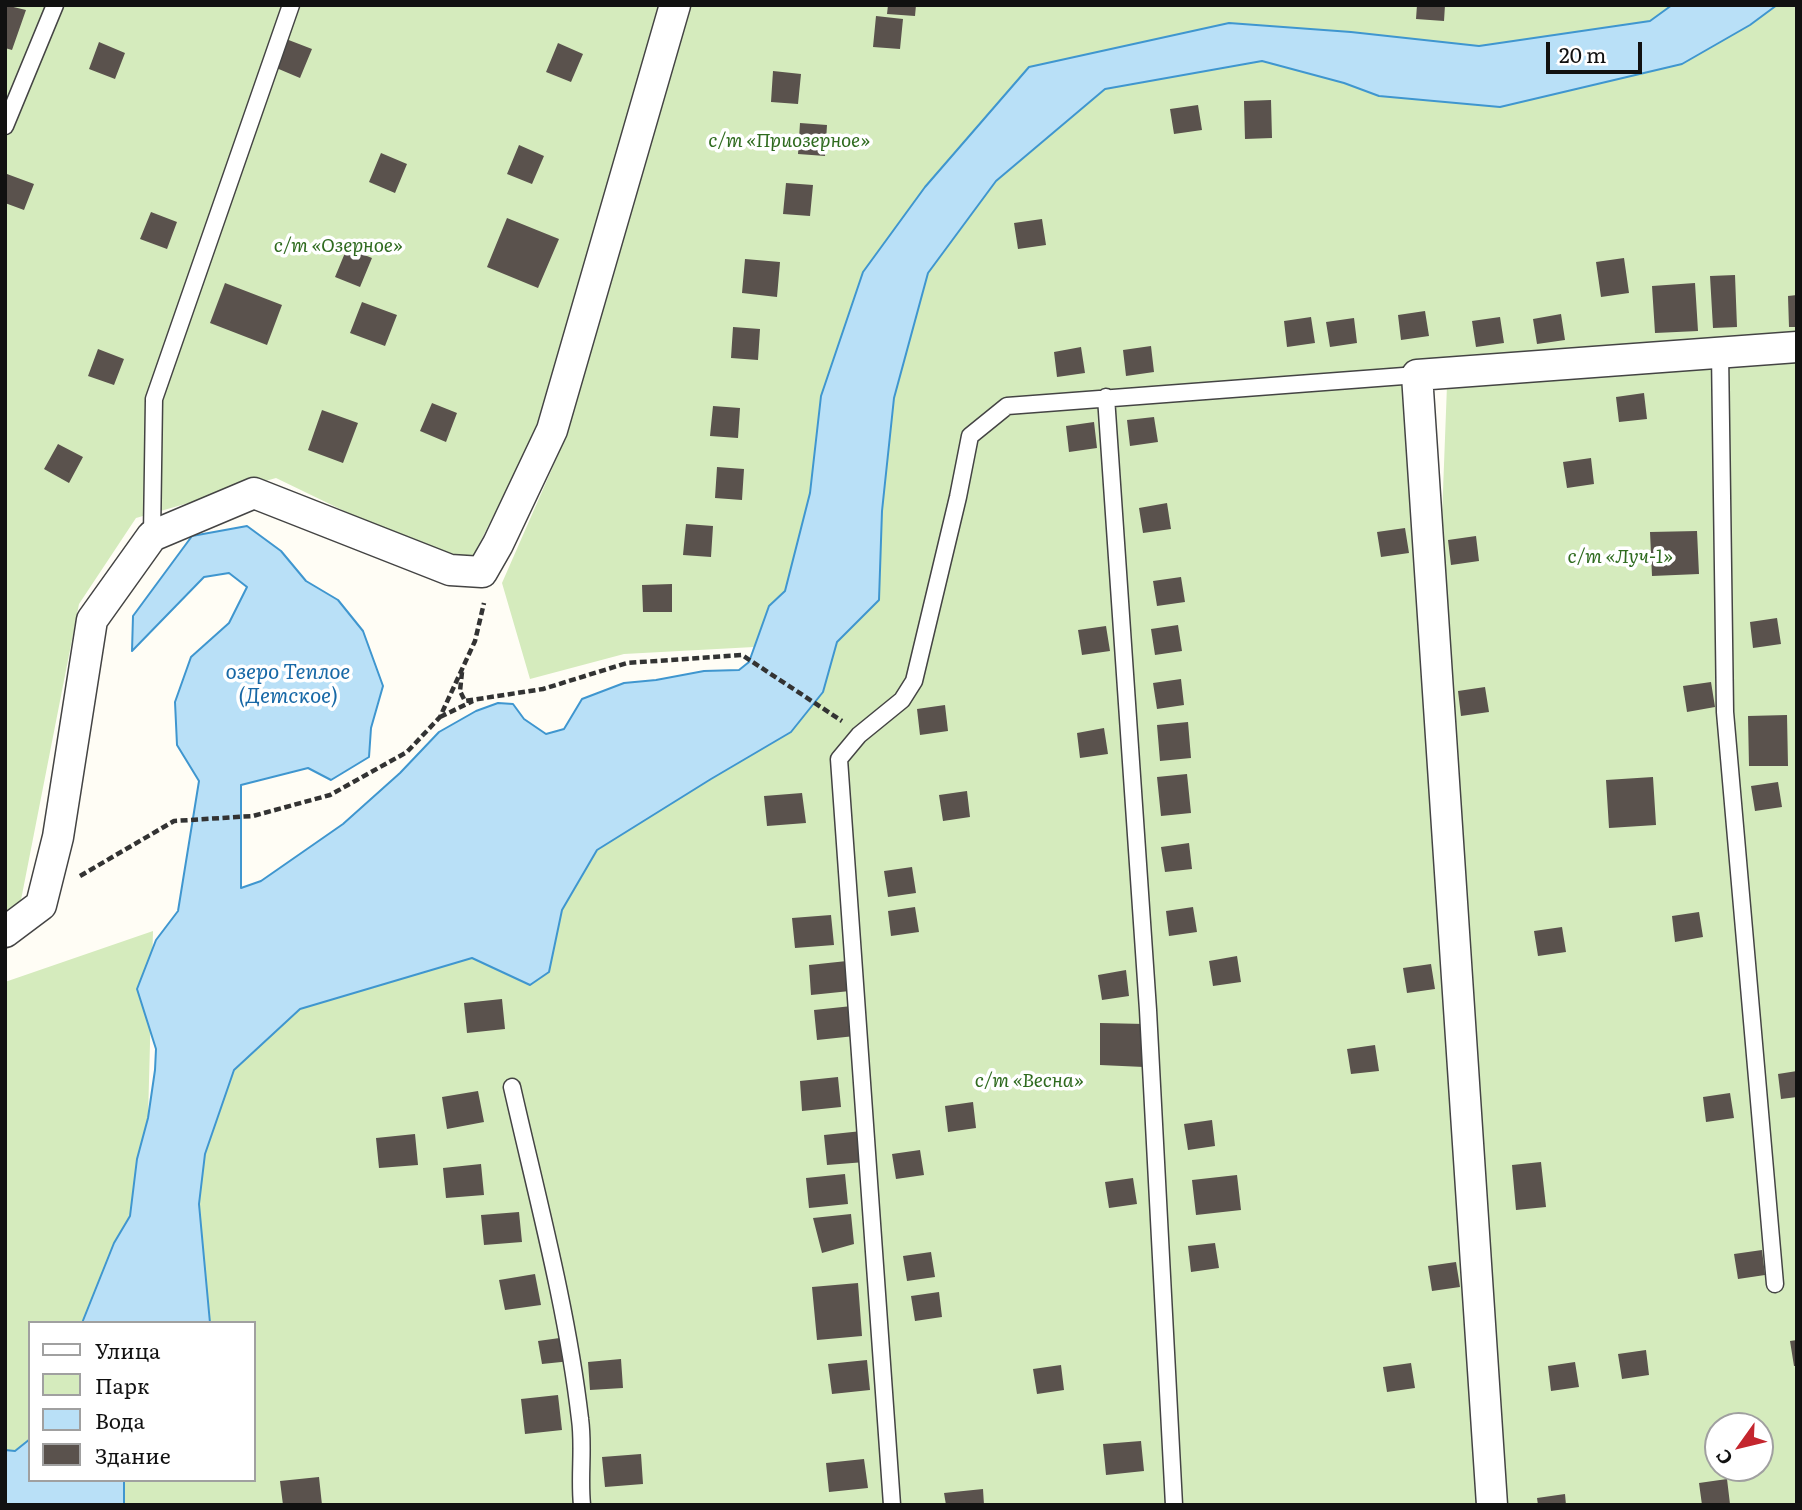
<!DOCTYPE html>
<html>
<head>
<meta charset="utf-8">
<style>
	body { margin:0 }
	#map { position:relative; width:1802px; height:1510px; overflow:hidden; background:#fffdf5; font-family:Literata,serif }
	canvas { display:block }
	.frame { position:absolute; inset:0; border:7px solid #111; pointer-events:none }
	.legend { position:absolute; left:28px; top:1321px; width:228px; height:161px; box-sizing:border-box; background:#fff; border:2px solid #a0a0a0; margin:0; padding:9px 12px; list-style:none; font-size:21px; color:#111 }
	.legend li { display:flex; align-items:center; gap:14px; height:35px }
	.legend b { width:35px; border:2px solid #a0a0a0 }
	.north { position:absolute; left:1704px; top:1412px; width:70px; height:70px; box-sizing:border-box; background:#fff; border:2px solid #a0a0a0; border-radius:50%; rotate:236deg; font-size:19px; font-weight:700; line-height:28px; text-align:center; color:#111 }
	.north::after { content:''; display:block; margin:auto; width:24px; height:32px; background:#c4262e; clip-path:polygon(50% 0,100% 100%,50% 72%,0 100%) }
	.scale { position:absolute; left:1546px; top:42px; width:96px; height:32px; box-sizing:border-box; border:4px solid #111; border-top:0; padding-left:9px; font-size:21px; line-height:24px; white-space:nowrap; color:#111; -webkit-text-stroke:5px #fff; paint-order:stroke }
</style>
</head>
<body>
<div id="map">
<canvas width="1802" height="1510"></canvas>
<div class="frame"></div>
<ul class="legend">
<li><b style="height:9px;background:#fff"></b>Улица</li>
<li><b style="height:19px;background:#d5ebbd"></b>Парк</li>
<li><b style="height:19px;background:#b9e0f7"></b>Вода</li>
<li><b style="height:19px;background:#5a524d"></b>Здание</li>
</ul>
<div class="north">С</div>
<div class="scale">20 m</div>
</div>
<script>
const c = document.querySelector('canvas').getContext('2d');
c.lineJoin = 'round';
function fill(path, color) { c.fillStyle = color; c.fill(path, 'evenodd'); }
function trace(path, color, width, dash) { c.strokeStyle = color; c.lineWidth = width; c.lineCap = dash ? 'butt' : 'round'; c.setLineDash(dash || []); c.stroke(path); }
function write(font, color, halo, rows, align = 'center') {
  c.font = font + ' Literata,serif'; c.lineWidth = 7; c.setLineDash([]); c.textBaseline = 'middle'; c.strokeStyle = halo; c.fillStyle = color; for (const [text, x, y, turn = 0] of rows) {
    c.save(); c.translate(x, y); c.rotate((+turn || 0) * Math.PI / 180); c.textAlign = isNaN(turn) ? turn : align; if (halo) c.strokeText(text, 0, 0); c.fillText(text, 0, 0); c.restore();
  }
}
fill(new Path2D(`
	M5 5H661L542 420 472 558 433 554 276 478 136 518 79 604 20 905 5 919Z
	M686 5H1672L1651 21 1479 46 1351 32 1029 67 821 396 810 493 785 591 769 606 754 647 624 654 530 679 502 583 565 439Z
	M1777 5H1797V337L1409 366 1480 1505H124V1480H254V1323H210L199 1204 205 1154 234 1070 300 1009 472 958 530 985 549 972 562 910 597 850 711 779 791 732 823 692 837 642 879 600 882 511 894 398 928 273 996 181 1105 89 1262 61 1344 83 1379 96 1622 77 1682 64 1750 25Z
	M1797 362V1505H1501L1441 544 1447 385ZM1718 1426H1760V1468H1718Z
	M153 931 148 1118 137 1159 130 1216 114 1243 82 1323H30V1439L15 1451 5 1450V982Z`), '#d5ebbd');
const water = new Path2D(`
	M1672 5H1777L1750 25 1682 64 1500 107 1379 96 1344 83 1262 61 1105 89 996 181 928 273 894 398 882 511 879 600 837 642 823 692 791 732 711 779 597 850 562 910 549 972 530 985 472 958 300 1009 234 1070 205 1154 199 1204 210 1323H82L114 1243 130 1216 137 1159 148 1118 155 1070 156 1049 137 989 156 940 178 911 199 781 177 745 175 702 191 657 229 623 247 587 229 573 204 577 132 651 133 616 192 536 247 526 281 551 306 581 338 600 363 631 383 686 371 728 369 757 331 780 308 768 241 785V888L261 881 343 824 400 773 439 732 476 711 498 703 513 704 524 719 546 734 564 729 582 699 624 683 656 680 704 671 739 670 749 662 769 606 785 591 810 493 821 396 863 272 925 187 1029 67 1229 23 1351 32 1479 46 1650 21Z
	M30 1439V1480H124V1505H5V1450L15 1451Z`);
fill(water, '#b9e0f7');
trace(water, '#3f96cf', 2);
fill(new Path2D(`
	M5 5 26 10 12 50 5 48Z
	M888 5H916L915 16 887 14Z
	M1417 5H1445L1444 21 1416 19Z
	M876 16 903 19 900 49 873 47Z
	M286 39 312 49 300 78 274 67Z
	M99 42 125 53 115 79 89 69Z
	M558 43 583 54 571 82 546 72Z
	M773 71 801 74 798 104 771 102Z
	M1271 100 1272 138 1245 139 1244 101Z
	M1198 105 1202 130 1174 134 1170 109Z
	M800 123 827 125 825 156 798 154Z
	M519 145 544 156 532 184 507 174Z
	M381 153 407 164 395 193 369 182Z
	M7 174 34 184 24 210 5 203V180Z
	M786 183 813 185 810 216 783 214Z
	M151 212 177 222 167 249 140 239Z
	M507 218 559 239 538 288 487 267Z
	M1042 219 1046 245 1018 249 1014 223Z
	M347 248 372 258 360 287 335 277Z
	M1624 258 1629 293 1601 297 1596 262Z
	M745 259 780 262 777 297 742 293Z
	M1735 275 1737 327 1713 328 1710 276Z
	M225 283 282 305 267 345 210 323Z
	M1695 283 1698 331 1655 333 1652 286Z
	M1797 295V327H1789L1788 296Z
	M362 302 397 315 385 346 350 333Z
	M1425 311 1429 336 1401 340 1398 315Z
	M1561 314 1565 340 1537 344 1533 319Z
	M1311 317 1315 343 1287 347 1284 321Z
	M1500 317 1504 343 1476 347 1472 321Z
	M1354 318 1357 343 1330 347 1326 322Z
	M733 327 760 329 758 360 731 358Z
	M1151 346 1154 372 1126 376 1123 350Z
	M1081 347 1085 373 1057 377 1054 352Z
	M98 349 124 359 114 385 88 376Z
	M1644 393 1647 419 1619 422 1616 397Z
	M432 403 457 413 446 442 420 431Z
	M713 406 740 408 738 438 710 436Z
	M322 410 358 423 343 463 308 450Z
	M1154 417 1158 442 1130 446 1127 420Z
	M1094 422 1097 448 1069 452 1066 426Z
	M58 444 83 457 69 483 44 469Z
	M1591 458 1594 484 1567 488 1563 462Z
	M717 467 744 469 742 500 715 498Z
	M1167 503 1171 529 1143 533 1139 508Z
	M686 524 713 526 711 557 683 555Z
	M1405 528 1409 553 1381 557 1377 532Z
	M1697 531 1699 574 1652 576 1650 532Z
	M1476 536 1479 561 1451 565 1448 540Z
	M1181 577 1185 602 1157 606 1153 581Z
	M672 584V612H643L642 585Z
	M1777 618 1781 644 1753 648 1750 622Z
	M1178 625 1182 651 1155 655 1151 629Z
	M1106 626 1110 651 1082 655 1078 630Z
	M1181 679 1184 705 1157 709 1153 683Z
	M1711 682 1715 707 1687 712 1683 686Z
	M1485 687 1489 712 1461 716 1458 691Z
	M945 705 948 731 920 735 917 709Z
	M1787 715 1788 766H1749L1748 716Z
	M1188 722 1191 758 1160 761 1157 725Z
	M1104 728 1108 754 1080 758 1077 733Z
	M1187 774 1191 813 1161 816 1157 777Z
	M1653 777 1656 825 1609 828 1606 780Z
	M1778 782 1782 807 1755 811 1751 786Z
	M967 791 970 817 943 821 939 795Z
	M802 793 806 823 767 826 764 796Z
	M1189 843 1192 869 1165 872 1161 847Z
	M912 867 916 893 888 897 884 871Z
	M915 907 919 932 891 936 888 911Z
	M1193 907 1197 932 1169 936 1166 911Z
	M1699 912 1703 937 1675 942 1672 916Z
	M831 915 834 945 795 948 792 918Z
	M1562 927 1566 952 1538 956 1534 931Z
	M1237 956 1241 982 1213 986 1209 961Z
	M847 961 850 991 811 995 809 965Z
	M1431 964 1435 989 1407 993 1403 968Z
	M1126 970 1129 996 1102 1000 1098 975Z
	M502 999 505 1029 467 1033 464 1003Z
	M852 1006 855 1036 817 1040 814 1010Z
	M1100 1023 1145 1024 1144 1067 1100 1065Z
	M1375 1045 1379 1071 1351 1074 1347 1049Z
	M1797 1071V1097L1781 1099 1778 1074Z
	M838 1077 841 1107 802 1111 800 1081Z
	M478 1091 484 1122 447 1129 442 1097Z
	M1730 1093 1734 1118 1706 1122 1703 1097Z
	M973 1102 976 1128 948 1132 945 1106Z
	M1212 1120 1215 1146 1188 1150 1184 1124Z
	M862 1131 865 1162 827 1165 824 1135Z
	M415 1134 418 1165 379 1168 376 1138Z
	M920 1150 924 1175 896 1179 892 1154Z
	M1541 1162 1546 1207 1516 1210 1512 1165Z
	M481 1164 484 1195 446 1198 443 1168Z
	M845 1174 848 1204 809 1208 806 1178Z
	M1237 1175 1241 1210 1196 1215 1192 1180Z
	M1133 1178 1137 1204 1109 1208 1105 1182Z
	M519 1212 522 1242 484 1245 481 1215Z
	M851 1214 854 1244 822 1253 813 1218Z
	M1215 1243 1219 1268 1191 1272 1188 1246Z
	M1762 1250 1765 1275 1738 1279 1734 1254Z
	M931 1252 935 1277 907 1281 903 1256Z
	M1456 1262 1460 1287 1432 1291 1428 1266Z
	M535 1274 541 1305 505 1310 499 1280Z
	M858 1283 862 1336 817 1340 812 1287Z
	M939 1292 942 1317 915 1321 911 1296Z
	M567 1337 571 1361 542 1364 538 1341Z
	M1797 1340V1366H1794L1790 1341Z
	M1646 1350 1649 1375 1622 1379 1618 1354Z
	M621 1359 623 1388 590 1390 588 1362Z
	M867 1360 870 1390 832 1394 828 1364Z
	M1575 1362 1579 1387 1551 1391 1548 1366Z
	M1411 1363 1415 1388 1387 1392 1383 1367Z
	M1061 1365 1064 1390 1037 1394 1033 1369Z
	M558 1395 562 1430 525 1434 521 1399Z
	M1141 1441 1144 1471 1106 1475 1103 1444Z
	M641 1454 643 1484 605 1487 602 1457Z
	M864 1459 868 1488 829 1492 826 1463Z
	M319 1477 322 1505H283L280 1481Z
	M1727 1479 1730 1504 1702 1505 1699 1483Z
	M983 1489 984 1505H946L944 1493Z
	M1565 1494 1566 1505H1538L1537 1498Z`), '#5a524d');
const lane = new Path2D(`
	M5 126 55 5
	M1720 352 1725 712 1775 1284
	M1106 397 1148 1010 1174 1505
	M152 536 154 399 291 5
	M512 1087C537 1197 567 1307 580 1419 584 1447 579 1476 582 1505
	M892 1505 839 759 859 735 902 700 914 681 958 497 970 436 1007 406 1417 375`);
const street = new Path2D(`
	M5 932 41 905 58 837 92 620 152 536 254 493 450 570 482 572 498 544 552 430 675 5
	M1492 1505 1417 375 1797 347`);
trace(lane, '#444', 19);
trace(street, '#444', 33);
trace(new Path2D(`
	M462 672 460 691 465 701 543 689 627 663 742 655 842 721
	M440 717 473 701
	M80 876 174 821 253 816 330 795 407 752 440 717 475 641 484 603`), '#333', 4.5, [7, 3.5]);
trace(lane, '#fff', 16);
trace(street, '#fff', 30);
write('italic 19px', '#2f6b1f', '#fff', [
	["с/т «Приозерное»",789,141],
	["с/т «Озерное»",338,246],
	["с/т «Луч-1»",1620,557],
	["с/т «Весна»",1029,1081]
]);
write('italic 21px', '#1768a6', '#fff', [
	["озеро Теплое",288,673],
	["(Детское)",288,697]
]);
</script>
</body>
</html>
